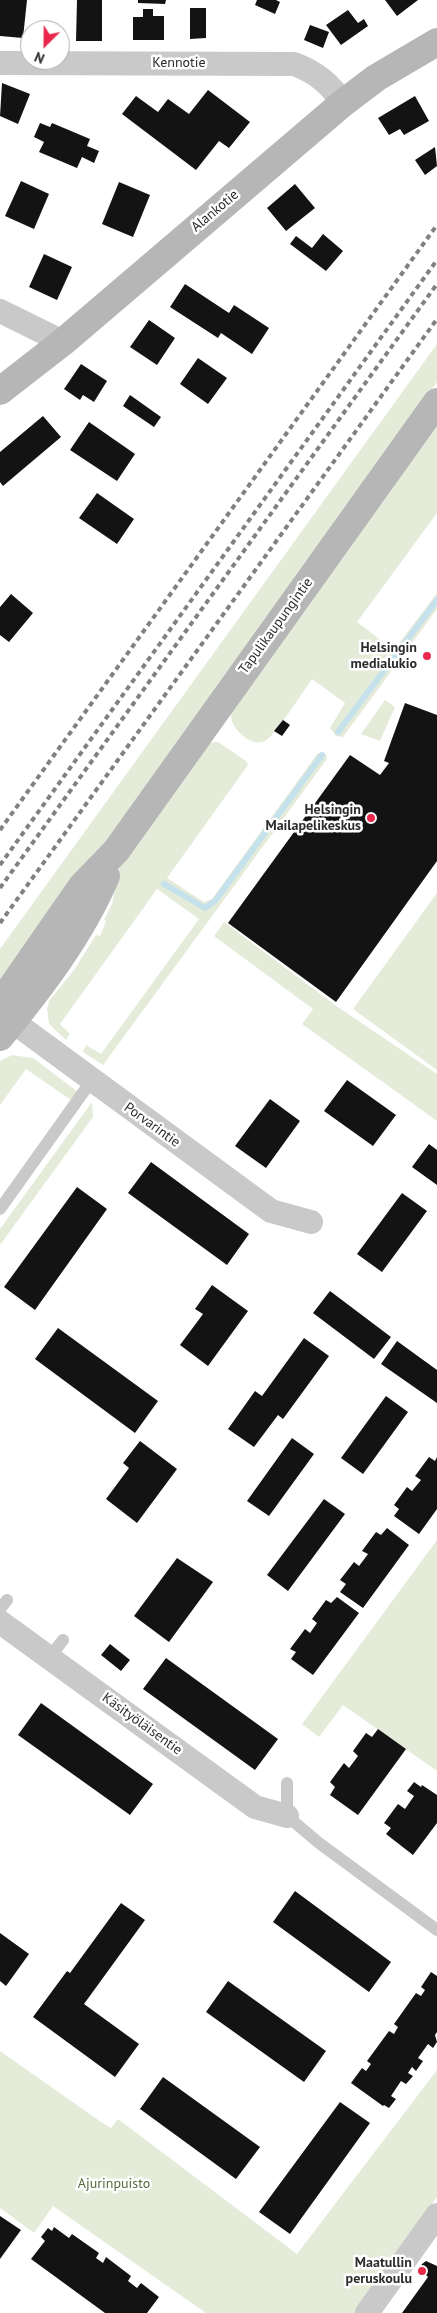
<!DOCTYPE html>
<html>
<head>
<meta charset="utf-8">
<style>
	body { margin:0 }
	#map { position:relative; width:437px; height:2313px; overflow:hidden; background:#fff; font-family:"PT Sans",sans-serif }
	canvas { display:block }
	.north { position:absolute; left:20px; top:20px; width:50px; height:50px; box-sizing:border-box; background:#fff; border:1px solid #ababab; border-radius:50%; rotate:203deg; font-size:14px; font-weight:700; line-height:20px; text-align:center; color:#2c2c2c }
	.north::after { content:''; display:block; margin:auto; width:18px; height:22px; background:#ea284c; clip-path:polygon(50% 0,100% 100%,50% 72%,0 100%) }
</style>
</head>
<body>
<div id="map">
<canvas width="437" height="2313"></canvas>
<div class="north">N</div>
</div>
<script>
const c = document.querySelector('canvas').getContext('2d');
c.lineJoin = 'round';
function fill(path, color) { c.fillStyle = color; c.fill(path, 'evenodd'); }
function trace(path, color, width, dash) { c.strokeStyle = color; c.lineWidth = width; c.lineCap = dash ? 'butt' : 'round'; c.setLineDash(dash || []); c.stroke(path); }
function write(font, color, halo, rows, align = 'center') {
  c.font = font + ' "PT Sans",sans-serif'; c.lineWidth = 5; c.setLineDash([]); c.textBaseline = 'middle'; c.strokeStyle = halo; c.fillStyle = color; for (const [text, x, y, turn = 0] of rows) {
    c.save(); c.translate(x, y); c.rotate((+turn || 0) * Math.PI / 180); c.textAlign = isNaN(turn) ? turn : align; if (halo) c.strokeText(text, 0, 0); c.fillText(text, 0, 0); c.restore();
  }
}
fill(new Path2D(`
	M437 344V382L0 990V949Z
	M437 420V513L357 622 394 650 437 593V609L343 737 336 736 330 728 345 703 312 679C304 690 274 737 265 741 257 745 247 740 241 734 232 726 230 719 231 707Z
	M385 700 395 707 380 741 361 734Z
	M218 742 246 761 248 765 167 878 204 902 212 899 318 753 326 754 327 759 103 1065 83 1052 86 1045 101 1054 199 919 157 889 60 1024 70 1034 66 1040 49 1024 47 1009 49 1001 74 970 96 935 100 936 106 921 104 920 112 904 116 885 113 882 121 865 205 743Z
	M437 893V1070L353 1009Z
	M224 922 335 1005 437 1074V1121L302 1024 313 1009 214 936Z
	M12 1055 33 1058 78 1092 71 1100 26 1069 0 1105V1061Z
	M92 1102 93 1117 0 1245V1229Z
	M437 1540V1771L343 1705 319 1737 302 1724Z
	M0 2051 101 2122 111 2128 118 2119 297 2254 437 2070V2197L355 2313H206L53 2206 34 2233 0 2208Z`), '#e5ebd9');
trace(new Path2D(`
	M338 732 437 600
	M164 884 205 908 215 901 322 755`), '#c4e1ec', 6);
fill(new Path2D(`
	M0 0H27L23 38 0 36Z
	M77 0H102V41H76Z
	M138 0H166L165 4 138 3Z
	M257 0H276L280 2 275 14 255 5Z
	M385 0H418L397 16Z
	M190 8H206V38L190 39Z
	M143 9H153V16H164V40H133V17H143Z
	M348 10 358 23 364 19 368 26 341 45 326 25Z
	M310 25 329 32 323 48 304 40Z
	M2 83 30 94 18 124 0 116Z
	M208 90 250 122 229 148 219 141 196 170 122 114 136 96 158 112 168 99 189 114Z
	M415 96 429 121 404 135 400 129 389 135 378 118Z
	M40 123 50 127 52 123 90 139 87 146 99 151 94 163 82 157 77 168 39 152 44 142 34 137Z
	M435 147 437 166 425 175 415 160Z
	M21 181 49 194 34 229 5 216Z
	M119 182 150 195 133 237 102 224Z
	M295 184 315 208 286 231 267 208Z
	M323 234 343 251 326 271 290 244 296 236 312 248Z
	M44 254 72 267 57 300 29 287Z
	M185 284 229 313 234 305 269 328 252 354 221 333 218 338 170 307Z
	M149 320 175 338 157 365 130 347Z
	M198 358 227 378 208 404 180 384Z
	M81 364 107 381 94 402 83 395 80 400 64 389Z
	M130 395 161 417 154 427 123 406Z
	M43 416 61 437 3 486 0 482V452Z
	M89 422 135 454 117 481 70 450Z
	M97 493 134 519 117 544 79 518Z
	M11 594 33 613 9 642 0 635V607Z
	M405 703 437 715V861L336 1002 228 923 350 755 380 775 389 763 384 761Z
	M283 720 290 725 282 736 274 731Z
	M347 1080 396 1115 373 1146 324 1111Z
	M270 1099 300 1121 266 1168 235 1146Z
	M429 1144 437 1150V1185L412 1167Z
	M151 1162 249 1234 227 1265 128 1193Z
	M77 1187 107 1209 35 1310 4 1287Z
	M402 1193 427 1211 382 1272 357 1254Z
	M212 1285 248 1311 208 1366 180 1345 203 1314 195 1309Z
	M330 1291 391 1337 374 1359 313 1313Z
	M58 1328 158 1401 135 1433 35 1359Z
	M304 1338 329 1356 283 1419 278 1415 254 1447 228 1429 255 1391 262 1396Z
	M397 1341 437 1370V1403L381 1364Z
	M386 1396 408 1412 363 1474 341 1458Z
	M292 1438 314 1454 269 1516 247 1501Z
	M140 1441 177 1469 137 1523 106 1499 129 1468 123 1463Z
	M429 1457 435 1461 437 1457V1509L419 1534 394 1516 399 1509 394 1505 407 1487 412 1491 421 1480 415 1476Z
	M324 1499 345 1514 288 1591 267 1575Z
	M387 1528 409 1545 363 1608 340 1592 346 1584 340 1580 354 1562 359 1566 368 1554 362 1551 376 1532 381 1535Z
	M177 1558 213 1582 169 1642 134 1616Z
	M337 1597 359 1613 313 1675 291 1659 296 1652 290 1649 305 1629 310 1633 317 1623 312 1619 326 1600 331 1603Z
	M110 1644 130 1660 121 1671 101 1655Z
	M166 1658 278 1739 255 1770 143 1689Z
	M41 1703 153 1784 130 1815 18 1735Z
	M378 1729 406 1749 358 1815 330 1795 335 1787 330 1782 344 1763 349 1768 358 1756 353 1751 366 1733 372 1737Z
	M414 1782 421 1787 422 1785 437 1795V1823L413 1855 386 1834 391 1828 384 1823 398 1804 405 1809 414 1796 407 1791Z
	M295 1891 391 1962 369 1992 273 1922Z
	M121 1903 145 1920 84 2004 139 2044 115 2077 33 2017 67 1971 70 1973Z
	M0 1933 29 1954 6 1986 0 1981Z
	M431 1972 437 1976V2032L435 2035 437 2042 433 2048 428 2044 418 2058 423 2061 416 2071 412 2067 408 2073 413 2076 406 2084 401 2081 391 2096 396 2099 389 2108 384 2105 383 2106 351 2083 362 2068 366 2071 371 2064 367 2061 389 2031 394 2034 398 2027 394 2024 416 1993 421 1996 425 1990 421 1987Z
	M228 1981 326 2051 304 2082 206 2012Z
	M163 2077 260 2147 236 2179 140 2109Z
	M340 2102 370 2123 290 2234 259 2212Z
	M0 2216 21 2230 0 2259Z
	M54 2227 69 2238 72 2234 99 2253 96 2258 103 2263 106 2257 131 2276 128 2281 137 2288 141 2283 159 2297 147 2313H105L31 2259 45 2241 41 2237 48 2228 52 2231Z
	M426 2261 437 2266V2313H402L428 2277 420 2269 422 2264Z`), '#131313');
trace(new Path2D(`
	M0 1209 92 1080
	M0 1609 7 1600
	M49 1658 63 1640
	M287 1783V1816L319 1843 437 1930`), '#c9c9c9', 12);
trace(new Path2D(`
	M0 63 294 64C316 72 330 84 343 103
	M0 311 63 342
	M0 1012 271 1211 311 1222
	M0 1622 255 1807 287 1816
	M367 2313 437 2215`), '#c9c9c9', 24);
trace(new Path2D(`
	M0 391 63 342 343 103 376 78 437 42
	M0 1004 82 886 116 851 437 402
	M0 1037C40 988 81 935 106 876`), '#b6b6b6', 28);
trace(new Path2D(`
	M0 830 437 225
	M0 865 437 260
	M0 888 437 284
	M0 923 437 319`), '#818181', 4, [5, 4]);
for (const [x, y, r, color] of [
	[427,656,5,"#ea284c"],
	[371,818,5,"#ea284c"],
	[422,2271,5,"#ea284c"]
]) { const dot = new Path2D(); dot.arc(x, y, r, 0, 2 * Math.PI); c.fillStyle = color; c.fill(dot); trace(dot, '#fff', 2); }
write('14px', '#2c2c2c', '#fff', [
	["Kennotie",179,63],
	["Alankotie",215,211,-40],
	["Tapulikaupungintie",276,626,-54],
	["Porvarintie",152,1125,36],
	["Käsityöläisentie",142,1724,36]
]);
write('bold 14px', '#2c2c2c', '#fff', [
	["Helsingin",417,648],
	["medialukio",417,664],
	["Helsingin",361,810],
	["Mailapelikeskus",361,826],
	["Maatullin",412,2263],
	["peruskoulu",412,2279]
], 'right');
write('14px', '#556939', '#fff', [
	["Ajurinpuisto",114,2184]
]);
</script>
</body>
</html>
